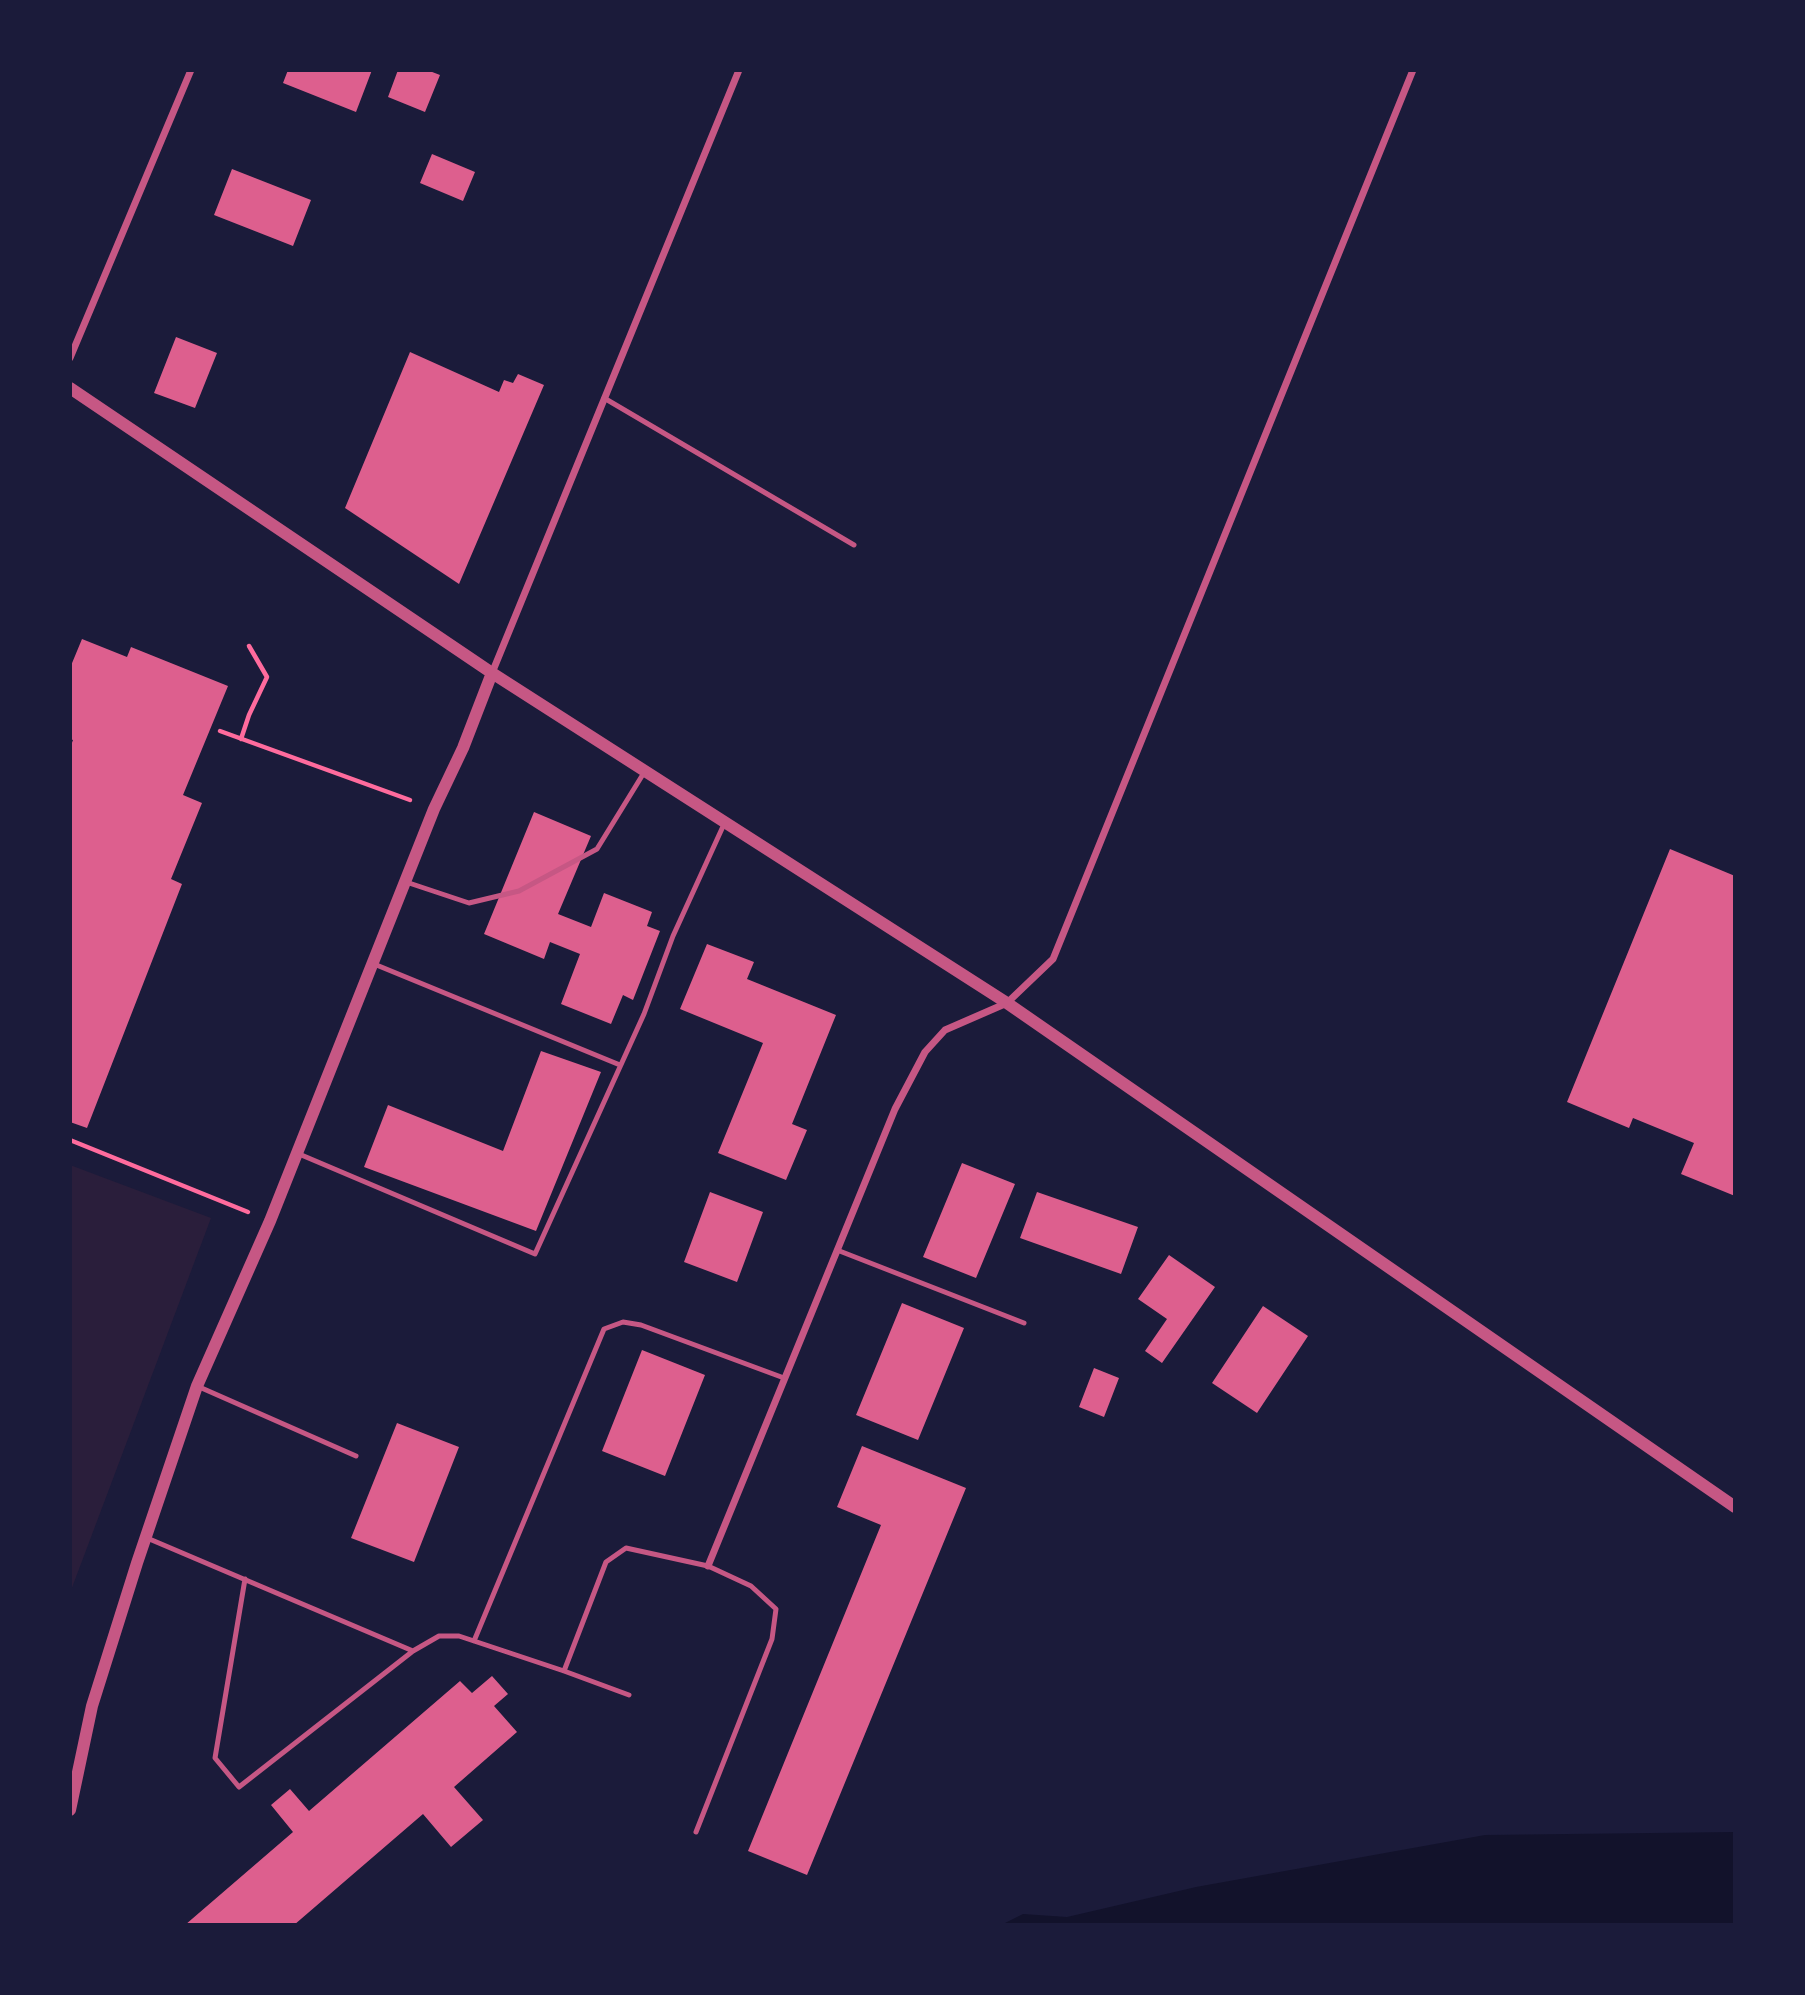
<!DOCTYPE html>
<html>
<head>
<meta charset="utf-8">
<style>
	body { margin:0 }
	#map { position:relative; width:1805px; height:1995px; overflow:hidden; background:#1b1b3a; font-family:Overpass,sans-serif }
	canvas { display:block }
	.frame { position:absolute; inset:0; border:72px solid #1b1b3a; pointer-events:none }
</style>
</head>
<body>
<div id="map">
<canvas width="1805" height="1995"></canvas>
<div class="frame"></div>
</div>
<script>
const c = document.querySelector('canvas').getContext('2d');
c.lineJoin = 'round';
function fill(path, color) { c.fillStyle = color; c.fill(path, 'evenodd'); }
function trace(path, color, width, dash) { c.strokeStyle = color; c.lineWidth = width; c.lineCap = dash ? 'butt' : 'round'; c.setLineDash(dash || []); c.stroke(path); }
fill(new Path2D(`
	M70 1165 211 1218 70 1593Z`), '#2a1e3b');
fill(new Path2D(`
	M1735 1832V1925H1001L1023 1914 1067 1917 1196 1887 1485 1835Z`), '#12122b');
fill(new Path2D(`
	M288 70H372L356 112 283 83Z
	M398 70H427L440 75 425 112 388 97Z
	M432 154 475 172 463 201 420 183Z
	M232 169 311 200 293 246 214 215Z
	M176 337 217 353 195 408 154 393Z
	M410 352 499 392 504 380 513 383 518 374 544 385 459 584 345 508Z
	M82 639 127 657 131 647 228 686 183 795 202 803 171 879 182 884 87 1128 70 1122V748L73 740 70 739V668Z
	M534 812 591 836 558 914 591 927 604 893 652 912 647 926 660 931 633 1000 623 995 611 1024 561 1004 580 954 550 942 544 959 484 934Z
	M1670 849 1735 876V1196L1681 1174 1694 1143 1633 1118 1629 1128 1567 1102Z
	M707 944 754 962 747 979 836 1015 792 1124 807 1130 786 1180 718 1153 763 1043 680 1009Z
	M541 1051 601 1072 536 1231 364 1167 388 1105 503 1151Z
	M962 1163 1015 1184 976 1278 923 1257Z
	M710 1192 763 1212 737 1282 684 1262Z
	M1037 1192 1138 1227 1121 1274 1020 1238Z
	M1169 1255 1215 1287 1162 1363 1145 1351 1167 1319 1138 1299Z
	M902 1303 964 1328 918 1440 856 1415Z
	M1263 1306 1308 1336 1257 1413 1212 1383Z
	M642 1350 705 1375 665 1476 602 1451Z
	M1094 1368 1119 1378 1104 1417 1079 1407Z
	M397 1423 459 1447 414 1562 351 1538Z
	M862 1446 966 1488 807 1875 748 1851 881 1525 837 1507Z
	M492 1676 508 1694 494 1706 517 1732 454 1787 483 1820 451 1847 423 1814 294 1925H185L293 1832 271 1805 290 1789 309 1811 460 1681 472 1693Z`), '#dd5f8e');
trace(new Path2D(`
	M220 731 410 800
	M241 739 249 715 267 677 249 646
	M70 1140 248 1212`), '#ff6b9d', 4.5);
trace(new Path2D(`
	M604 398 854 545
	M406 882 469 903 519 891 597 849 645 771
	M374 964 620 1065
	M299 1154 535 1254 644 1014 673 936 725 822
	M837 1250 1024 1323
	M197 1386 356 1456
	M147 1538 413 1651 239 1787 215 1758 245 1579
	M474 1641 604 1329 623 1322 641 1325 784 1378
	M413 1651 439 1636H459L564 1671
	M629 1695 564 1671 606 1562 626 1548 708 1566 751 1586 776 1609 772 1639 696 1832`), '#c65784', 5);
trace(new Path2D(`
	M70 358 191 70
	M492 673 739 70
	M708 1566 895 1109 925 1052 945 1030 1007 1003 1053 959 1413 70`), '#c65784', 7);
trace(new Path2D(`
	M70 388 492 673 1007 1003 1735 1507
	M70 1810 92 1706 137 1563 197 1386 270 1221 434 809 463 748 492 673`), '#c65784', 12);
</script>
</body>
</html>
